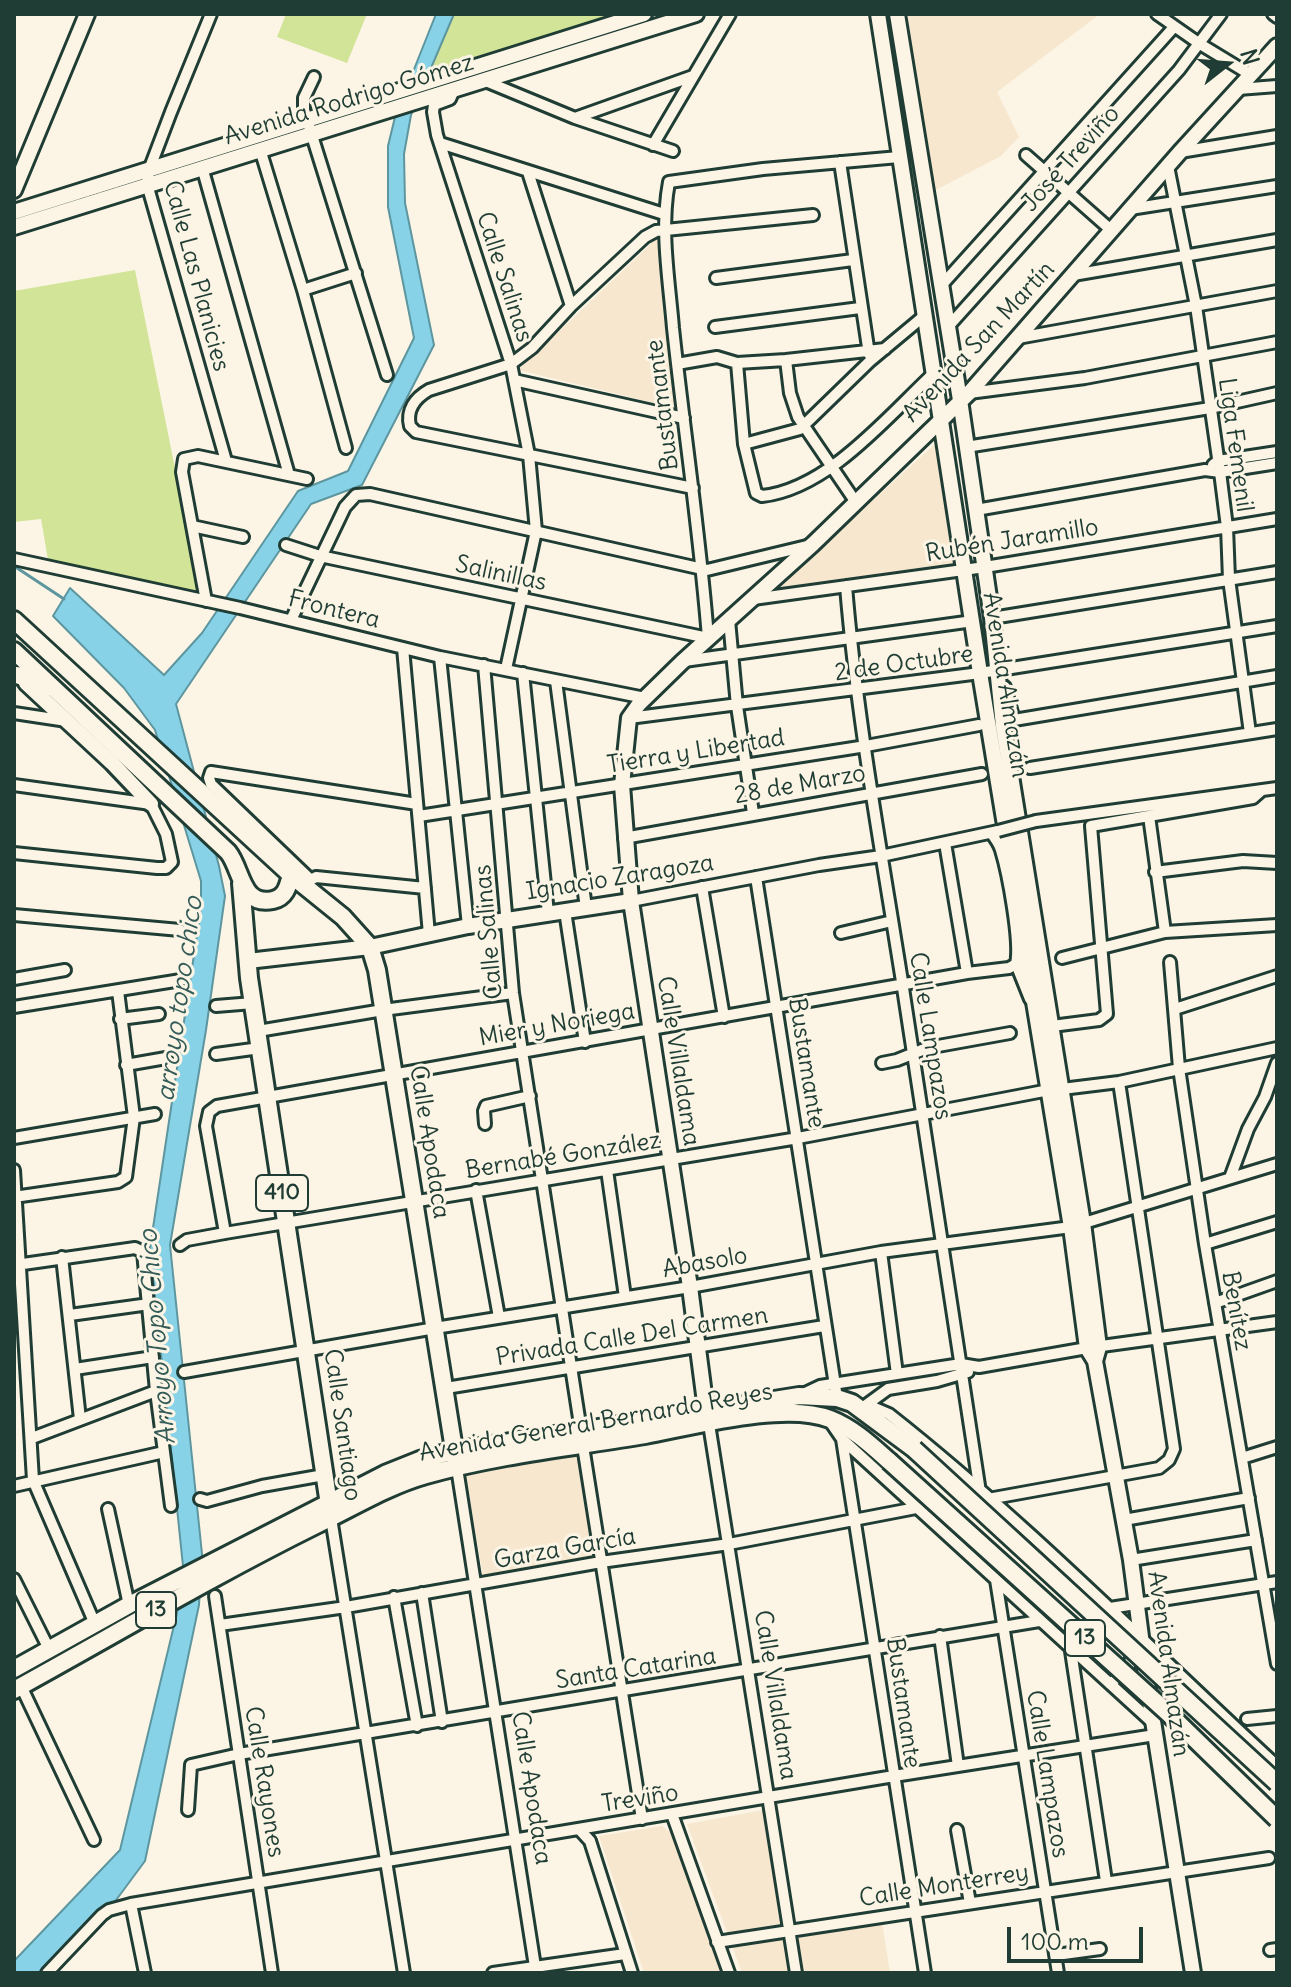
<!DOCTYPE html>
<html>
<head>
<meta charset="utf-8">
<style>
	body { margin:0 }
	#map { position:relative; width:1291px; height:1987px; overflow:hidden; background:#fcf5e5; font-family:Delius,sans-serif }
	canvas { display:block }
	.frame { position:absolute; inset:0; border:16px solid #1f3d34; pointer-events:none }
	.north { position:absolute; left:1187px; top:24px; width:80px; height:80px; -webkit-text-stroke:6px #fcf5e5; paint-order:stroke; rotate:73deg; font-size:22px; font-weight:700; line-height:32px; text-align:center; color:#1f3d34 }
	.north::after { content:''; display:block; margin:auto; width:28px; height:36px; background:#1f3d34; clip-path:polygon(50% 0,100% 100%,50% 72%,0 100%) }
	.scale { position:absolute; left:1007px; top:1927px; width:136px; height:36px; box-sizing:border-box; border:4px solid #1f3d34; border-top:0; padding-left:10px; font-size:24px; line-height:28px; white-space:nowrap; color:#1f3d34; -webkit-text-stroke:6px #fcf5e5; paint-order:stroke }
</style>
</head>
<body>
<div id="map">
<canvas width="1291" height="1987"></canvas>
<div class="frame"></div>
<div class="north">N</div>
<div class="scale">100 m</div>
</div>
<script>
const c = document.querySelector('canvas').getContext('2d');
c.lineJoin = 'round';
function fill(path, color) { c.fillStyle = color; c.fill(path, 'evenodd'); }
function trace(path, color, width, dash) { c.strokeStyle = color; c.lineWidth = width; c.lineCap = dash ? 'butt' : 'round'; c.setLineDash(dash || []); c.stroke(path); }
function write(font, color, halo, rows, align = 'center') {
  c.font = font + ' Delius,sans-serif'; c.lineWidth = 6; c.setLineDash([]); c.textBaseline = 'middle'; c.strokeStyle = halo; c.fillStyle = color; for (const [text, x, y, turn = 0] of rows) {
    c.save(); c.translate(x, y); c.rotate((+turn || 0) * Math.PI / 180); c.textAlign = isNaN(turn) ? turn : align; if (halo) c.strokeText(text, 0, 0); c.fillText(text, 0, 0); c.restore();
  }
}
fill(new Path2D(`
	M905 14H1100L997 92 1019 137 1001 156 932 192Z
	M657 238 676 408 518 370 589 303Z
	M935 444 956 565 770 595 815 553Z
	M576 1455 593 1557 483 1575 466 1475Z
	M763 1810 782 1937 882 1922 890 1973H742L687 1824Z
	M662 1826 672 1834 721 1973H644L599 1836Z`), '#f6e7ce');
fill(new Path2D(`
	M286 14H367L347 63 277 37Z
	M454 14H616L428 71Z
	M135 270 200 592 48 560 41 519 14 522V291Z`), '#d2e498');
const water = new Path2D(`
	M436 14H454L411 115 404 154 405 203 434 345 362 485 311 504 176 704 219 866 225 896 206 1030 170 1245 202 1554 199 1605 145 1861 108 1911 48 1973H14V1961L120 1850 177 1613 183 1566 150 1248 201 908V881L155 730 124 688 53 616 70 588 164 675 202 633 298 491 348 471 414 338 388 207V146L395 117Z`);
fill(water, '#87d2e7');
trace(water, '#5d969f', 2);
trace(new Path2D(`
	M14 566 64 599`), '#5d969f', 3);
const street = new Path2D(`
	M211 14 171 112 149 170 147 184 226 461
	M1157 14 1200 44 1251 75
	M1273 14 1277 17
	M314 77 304 98V110L387 375
	M483 80 575 118 673 151
	M1238 89 1277 86
	M454 90 450 99 434 105 433 112 437 135 511 364 529 455 536 531 506 669
	M575 118 693 76
	M440 143 664 214
	M653 145 730 14
	M260 149 303 290 346 448
	M1180 152 1277 136
	M1026 155 1111 230
	M840 162 869 354
	M1168 166 1196 306 1220 472 1227 527 1229 579 1250 733
	M202 167 289 475
	M528 172 571 306
	M1130 209 1277 186
	M1073 275 1277 240
	M716 278 853 260
	M940 287 1174 27
	M303 290 356 273
	M715 327 860 308
	M947 328 1179 70 1221 14
	M1018 338 1277 291
	M786 360 790 393 798 417 855 501
	M737 363 744 444 756 493 762 496C828 489 887 417 934 373
	M677 364 717 357 737 363 786 360 885 349
	M514 380 684 418
	M969 393 1085 378 1277 342
	M744 444 800 429 870 361 924 316
	M966 447 1210 408 1277 393
	M1213 465 1218 461 1277 452
	M693 488 416 432 410 426C406 410 415 398 429 390L511 364 532 348 571 306 645 237 656 231 813 215
	M976 510 1205 470 1220 472 1277 463
	M192 526 243 537
	M286 545 320 556 708 638C700 534 684 431 673 328 669 279 660 230 669 182L763 169 899 157
	M14 559 240 608 440 657 645 698
	M846 586C857 721 882 854 903 988 929 1156 955 1324 980 1492
	M753 599 985 567 1277 519
	M206 601 182 472 184 459 198 456 307 479
	M992 618 1277 572
	M291 620 345 507 356 495 370 494 707 570 811 545
	M729 620 737 706 753 813
	M403 648 429 934
	M440 657 468 926
	M684 661 973 621
	M484 665 513 993 581 1431
	M523 673 548 913
	M556 681 586 908
	M1005 687 1014 720 1277 676
	M14 713 67 721
	M629 718 980 673 1277 626
	M1030 768 1277 729
	M14 785 151 804 166 834 172 862 166 868H157L14 853
	M419 816 866 746 979 725
	M1149 816 1165 932
	M1036 821 1277 788
	M624 838 982 774
	M945 843 967 973
	M1155 872 1243 861 1277 863
	M756 877 837 1398
	M310 879 211 784 209 778 211 772 417 804
	M309 881 316 877 425 888
	M702 887 724 1017
	M631 901 819 865 881 856 998 831
	M565 911 585 1042
	M14 915 180 930
	M841 933 892 921
	M1062 958 1165 932 1277 925
	M1170 962 1179 1068 1205 1244 1277 1664
	M1016 964 1030 999
	M14 979 65 970
	M216 1006 253 1003
	M14 1007 181 980
	M1175 1009 1277 976
	M120 1019 159 1014
	M1052 1026 1099 1020 1107 1014 1091 826 1253 798 1262 790
	M258 1031 383 1010 513 993
	M216 1054 260 1048
	M882 1063 897 1060 927 1048 1010 1033
	M126 1065 166 1058
	M1062 1089 1119 1082 1277 1048
	M485 1124 484 1111 486 1106 530 1096
	M14 1138 155 1114
	M14 1170 33 1480 95 1624
	M607 1170 625 1297
	M1230 1178 1248 1129 1265 1097 1277 1063
	M476 1190 499 1317
	M14 1197 118 1182 126 1177 134 1117 118 991
	M225 1233 206 1126 209 1112 217 1106 967 973 1009 968 1016 964C1021 942 1008 873 1001 850 999 843 995 838 991 833
	M1205 1244 1277 1222
	M180 1245 187 1240 225 1233 798 1138 1049 1090
	M881 1252 897 1374
	M62 1257 80 1419
	M16 1265 135 1248 143 1252 156 1391 171 1506
	M1215 1303 1277 1281
	M70 1315 149 1304
	M75 1369 153 1357
	M184 1372 435 1328 690 1287 881 1252 1071 1227 1277 1164
	M446 1388 824 1326
	M801 1395 820 1386 897 1374 961 1364 979 1367 1087 1348 1277 1322
	M862 1408 888 1389 937 1381 968 1372
	M864 1410 875 1408 889 1414C1026 1522 1149 1648 1277 1766
	M829 1420 842 1439 1153 1723
	M709 1424 796 1973
	M32 1438 156 1391
	M842 1439 925 1973
	M583 1446 642 1819
	M1242 1458 1277 1447
	M457 1468 536 1973
	M14 1486 164 1452
	M200 1499 207 1501 262 1486 324 1475
	M988 1499 1159 1468 1169 1460 1174 1449 1119 1082
	M108 1509 129 1605
	M331 1518 404 1973
	M1124 1520 1249 1498
	M1131 1560 1256 1540
	M14 1579 49 1649
	M996 1580 1058 1973
	M422 1593 442 1722
	M215 1596 272 1973
	M394 1597 417 1726
	M1110 1608 1277 1582
	M220 1625 346 1607 601 1562 729 1544 916 1508
	M940 1636 958 1766
	M1071 1651 1106 1881
	M1110 1684 1128 1669 1134 1648
	M21 1686 94 1840
	M1247 1719 1277 1716
	M188 1810 191 1765 239 1754 1039 1621
	M672 1814 729 1973
	M579 1829 590 1841 632 1973
	M957 1830 970 1903
	M131 1904 145 1973
	M717 1942 1269 1858
	M1270 1950 1277 1949
	M1056 1955 1100 1949
	M47 1973 102 1915 109 1910 131 1904 894 1776 1155 1735
	M493 1973 625 1954`);
const secondary = new Path2D(`
	M878 14 980 673 1071 1227 1087 1348 1095 1361 1131 1560 1147 1683 1193 1973
	M897 14 960 400 992 618 1003 726 1083 1223 1099 1347 1095 1361
	M14 190 87 14
	M14 212 644 14
	M14 227 696 14
	M26 683 112 763 151 804
	M248 961 370 947 468 926 631 901
	M706 1410 690 1287 631 901 622 785 629 718 639 704 682 662 813 544 969 393 1180 152 1277 46`);
const primary = new Path2D(`
	M14 620 291 875 343 917 370 947 377 970 457 1468
	M14 651 228 852C242 869 241 907 273 900 286 897 288 886 291 875
	M17 675 28 679 44 689
	M241 883 249 978 330 1511
	M14 1669 129 1605 385 1474 420 1460 454 1451 799 1396 837 1398 852 1403 914 1449
	M14 1690C114 1635 213 1576 316 1525 352 1508 387 1486 426 1475 497 1455 573 1447 645 1435 694 1426 785 1401 830 1419 853 1428 871 1445 889 1461`);
trace(street, '#1f3d34', 16);
trace(secondary, '#1f3d34', 20);
trace(primary, '#1f3d34', 22);
trace(street, '#fcf5e5', 10);
trace(secondary, '#fcf5e5', 14);
trace(primary, '#fcf5e5', 16);
const streetBridge = new Path2D(`
	M998 831 1036 821`);
const primaryBridge = new Path2D(`
	M914 1449 1277 1783
	M889 1461 1168 1713 1277 1819`);
trace(streetBridge, '#1f3d34', 16, []);
trace(primaryBridge, '#1f3d34', 22, []);
trace(streetBridge, '#fcf5e5', 10);
trace(primaryBridge, '#fcf5e5', 16);
for (const [x, y, w] of [
	[282,1193,52],
	[156,1610,40],
	[1085,1638,40]
]) { const box = new Path2D(); box.roundRect(x - w / 2, y - 18, w, 36, 6); c.fillStyle = '#fcf5e5'; c.fill(box); trace(box, '#1f3d34', 2); }
write('bold 22px', '#1f3d34', null, [
	["410",282,1193],
	["13",156,1610],
	["13",1085,1638]
]);
write('24px', '#1f3d34', '#fcf5e5', [
	["Avenida Rodrigo Gómez",349,100,-17],
	["José Treviño",1071,159,-48],
	["Calle Las Planicies",196,276,75],
	["Calle Salinas",504,277,72],
	["Avenida San Martín",979,342,-47],
	["Bustamante",663,405,-97],
	["Liga Femenil",1235,445,82],
	["Rubén Jaramillo",1012,541,-9],
	["Salinillas",501,574,12],
	["Frontera",334,610,14],
	["2 de Octubre",904,664,-8],
	["Avenida Almazán",1005,685,81],
	["Tierra y Libertad",696,752,-9],
	["28 de Marzo",800,785,-10],
	["Ignacio Zaragoza",620,878,-9],
	["Calle Salinas",489,932,-95],
	["Mier y Noriega",557,1025,-10],
	["Calle Lampazos",930,1036,81],
	["Calle Villaldama",678,1061,81],
	["Bustamante",806,1063,81],
	["Calle Apodaca",429,1142,81],
	["Bernabé González",563,1156,-9],
	["Abasolo",705,1263,-10],
	["Benítez",1236,1311,80],
	["Privada Calle Del Carmen",632,1337,-9],
	["Avenida General Bernardo Reyes",596,1423,-10],
	["Calle Santiago",342,1425,82],
	["Garza García",565,1549,-10],
	["Avenida Almazán",1168,1664,82],
	["Santa Catarina",636,1669,-9],
	["Calle Villaldama",775,1695,81],
	["Bustamante",903,1703,82],
	["Calle Lampazos",1047,1774,81],
	["Calle Rayones",264,1782,81],
	["Calle Apodaca",531,1788,81],
	["Treviño",640,1799,-9],
	["Calle Monterrey",944,1886,-9]
]);
write('italic 26px', '#345b58', '#fcf5e5', [
	["arroyo topo chico",180,999,-82],
	["Arroyo Topo Chico",158,1337,-95]
]);
</script>
</body>
</html>
